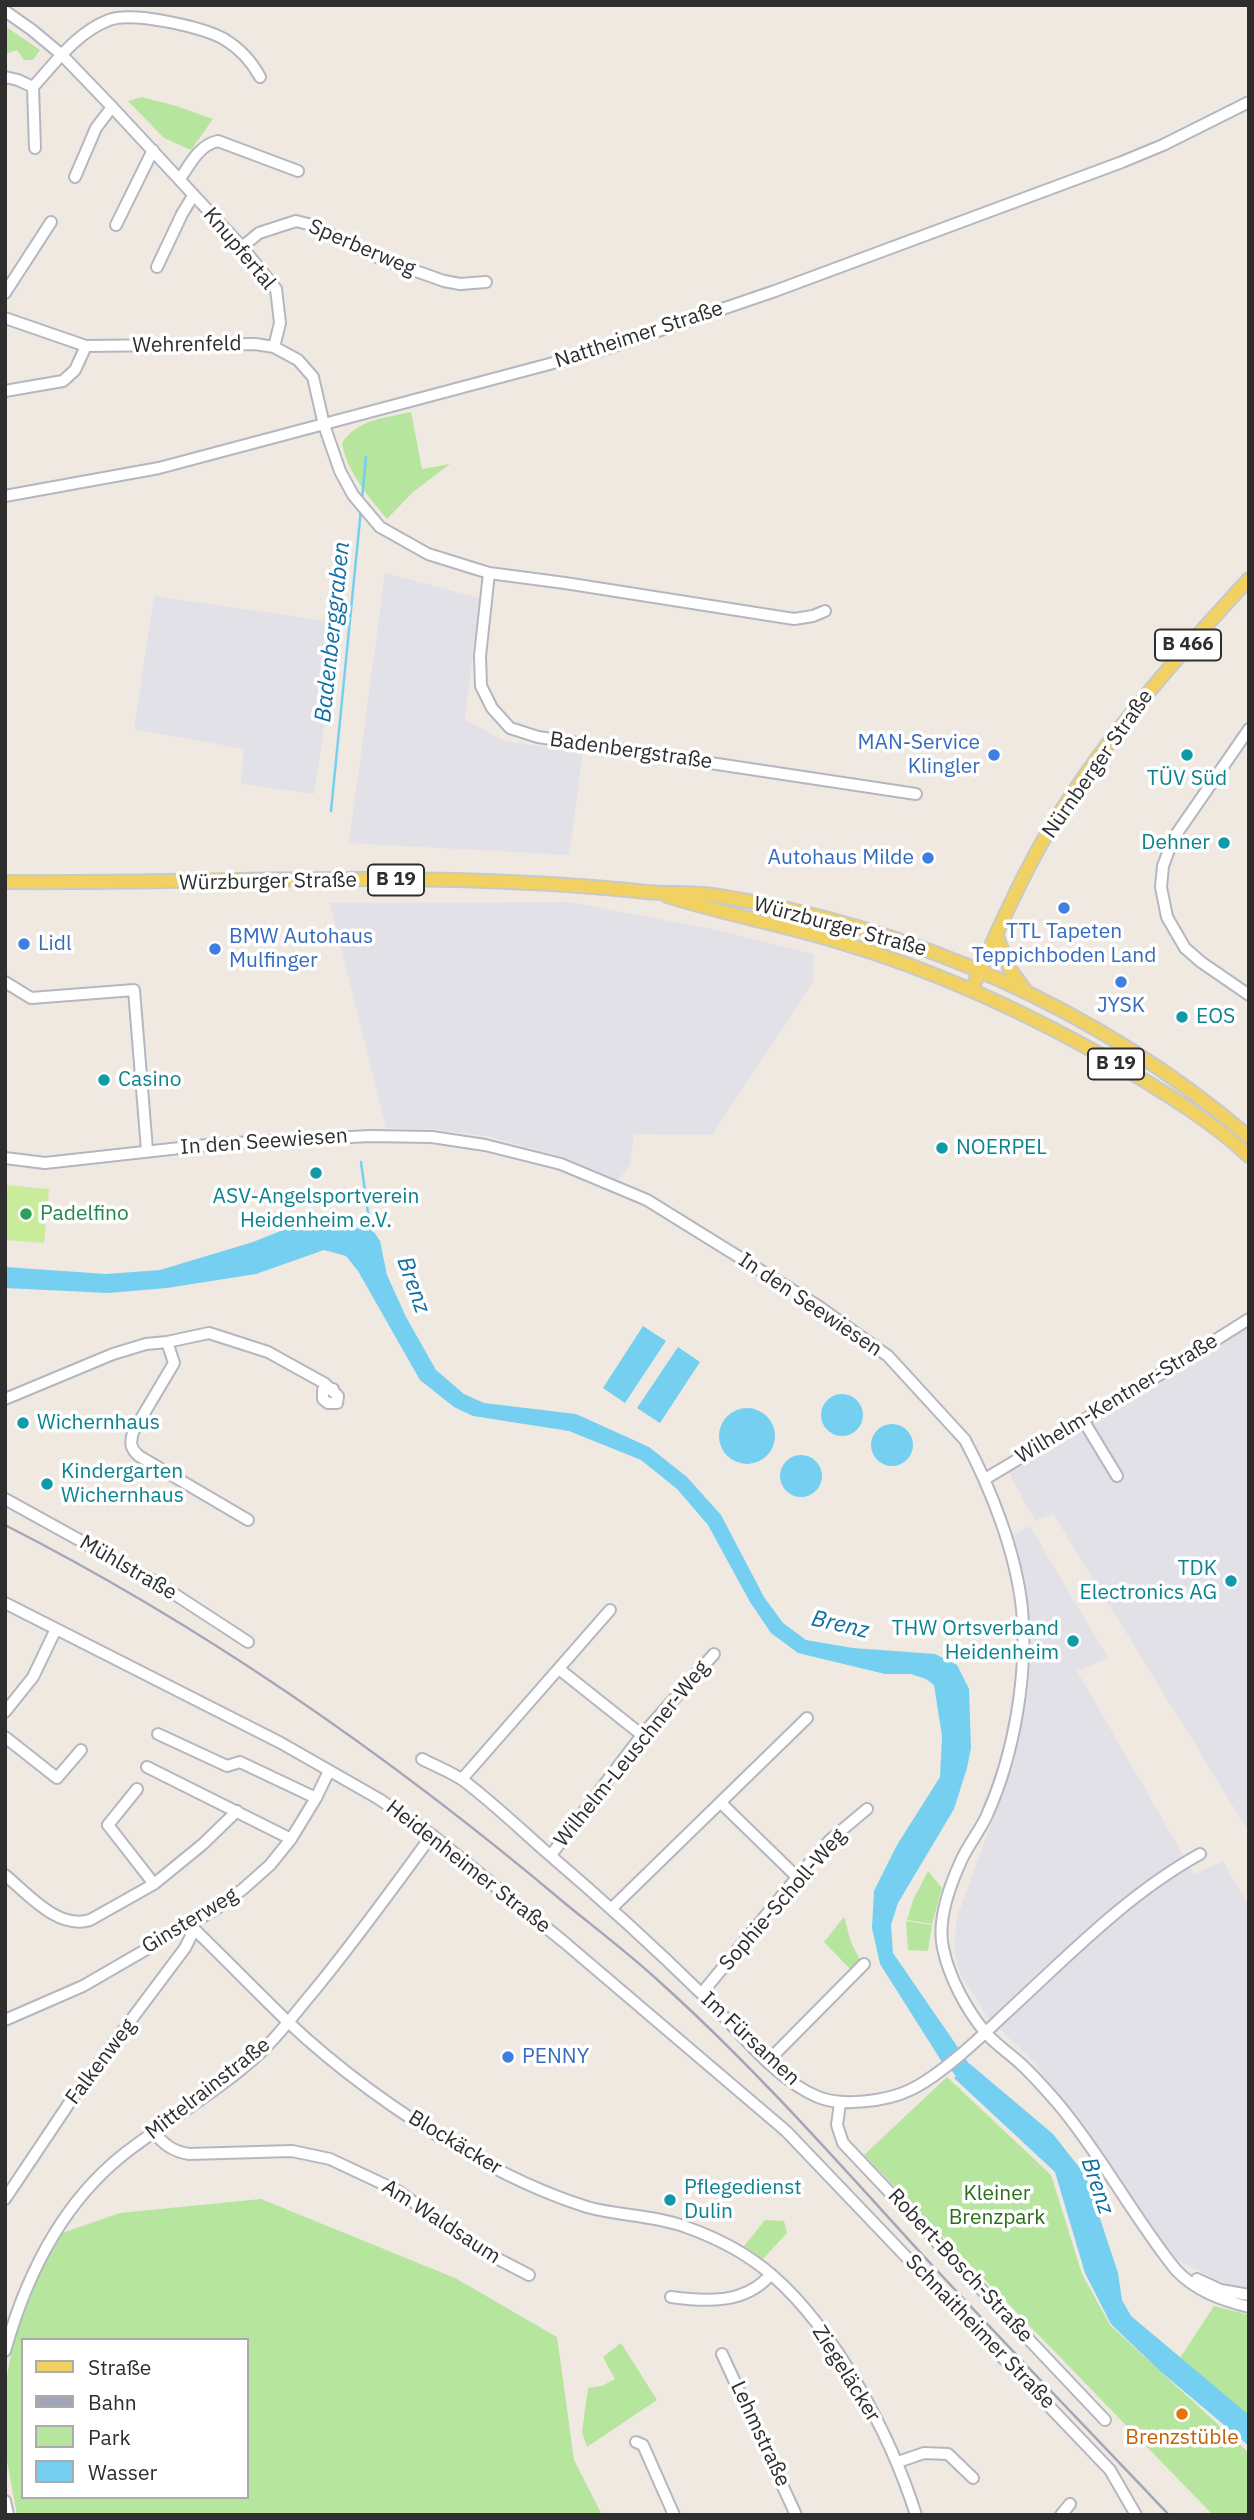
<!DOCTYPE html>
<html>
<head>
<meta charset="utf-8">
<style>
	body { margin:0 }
	#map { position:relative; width:1254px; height:2520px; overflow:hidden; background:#efe9e1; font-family:"IBM Plex Sans",sans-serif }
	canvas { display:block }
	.frame { position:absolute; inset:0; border:7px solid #2e2e2e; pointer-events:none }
	.legend { position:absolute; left:21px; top:2338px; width:228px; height:161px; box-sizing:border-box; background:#fff; border:2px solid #ababab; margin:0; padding:9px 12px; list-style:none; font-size:21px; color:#2e2e2e }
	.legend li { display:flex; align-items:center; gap:14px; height:35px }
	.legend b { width:35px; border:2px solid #ababab }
</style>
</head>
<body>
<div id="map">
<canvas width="1254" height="2520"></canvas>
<div class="frame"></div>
<ul class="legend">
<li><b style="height:9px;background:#f2d163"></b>Straße</li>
<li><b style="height:9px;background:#a3a6b8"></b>Bahn</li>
<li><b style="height:19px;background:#b6e59e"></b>Park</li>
<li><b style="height:19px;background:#75cff0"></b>Wasser</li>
</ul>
</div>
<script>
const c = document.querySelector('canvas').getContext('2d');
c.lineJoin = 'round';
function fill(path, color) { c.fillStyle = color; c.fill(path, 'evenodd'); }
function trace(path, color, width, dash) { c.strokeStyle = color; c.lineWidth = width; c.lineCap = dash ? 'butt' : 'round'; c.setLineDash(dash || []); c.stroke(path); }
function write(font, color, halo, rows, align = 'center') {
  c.font = font + ' "IBM Plex Sans",sans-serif'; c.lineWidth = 7; c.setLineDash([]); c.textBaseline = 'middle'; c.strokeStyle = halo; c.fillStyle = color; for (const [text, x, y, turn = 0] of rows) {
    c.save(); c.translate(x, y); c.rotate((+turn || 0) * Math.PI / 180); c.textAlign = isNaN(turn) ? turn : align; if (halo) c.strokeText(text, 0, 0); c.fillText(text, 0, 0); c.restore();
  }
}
fill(new Path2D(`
	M385 573 480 598 465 720 507 742 583 751 569 855 349 843Z
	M154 596 340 623 314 794 241 784 244 749 134 729Z
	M569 902 712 929 813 954V982L712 1135 634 1134 630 1165 618 1180 562 1156 486 1136 441 1130 386 1128 330 903Z
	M1249 1327V1832L1053 1514 1035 1521 1008 1471Z
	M1030 1526 1108 1658 1077 1671 1194 1874 1223 1861 1249 1906V2291L1217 2280 1174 2258 1035 2063 987 2017 960 1974 954 1948 957 1917 1015 1759 1027 1698 1032 1649 1024 1577 1012 1535Z`), '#e3e1e8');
fill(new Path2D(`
	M5 26 40 50 33 60H24L17 50 5 54Z
	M142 97 176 106 213 119 191 150 164 138 128 101Z
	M411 412 422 469 450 464 413 492 387 519C368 496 347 472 342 443 357 419 386 418 411 412Z
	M928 1871 942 1888 932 1924 907 1920 913 1900Z
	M844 1917 851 1942 861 1962 852 1971 824 1942Z
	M906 1921 932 1925 928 1951 908 1950Z
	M947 2077 1051 2175 1082 2274 1110 2325 1249 2453V2515H1213L864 2155Z
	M261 2199 455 2278 557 2337 574 2460 602 2515H17L5 2450V2388L12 2349 25 2304 47 2257 62 2233 120 2213ZM23 2340H247V2497H23Z
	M765 2220 784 2221 787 2233 763 2259 744 2246Z
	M1214 2306 1249 2315V2415L1180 2358Z
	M621 2343 657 2400 587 2447 582 2432 588 2388 602 2386 615 2379 603 2357Z`), '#b6e59e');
fill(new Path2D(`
	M5 1185 49 1189 44 1243 5 1240Z`), '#c9ec9a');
fill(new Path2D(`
	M325 1221 374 1232 380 1241 387 1275 406 1317 436 1370 464 1394 484 1403 576 1414 649 1447 687 1477 721 1515 764 1597 783 1623 806 1640 853 1648 935 1654 957 1665 969 1689 971 1748 967 1768 954 1809 898 1903 891 1925 893 1953 959 2049 942 2062 880 1964 872 1928 874 1891 897 1845 940 1777 942 1736 934 1685 926 1679 911 1674H885L798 1653 771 1633 750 1602 708 1525 677 1489 641 1460 569 1431 473 1416 454 1407 420 1380 358 1271 346 1256 324 1250 256 1274 167 1288 108 1293 5 1288V1267L106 1274 160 1270 253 1242 293 1226Z
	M643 1326 666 1341 625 1403 603 1388Z
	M678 1347 700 1362 660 1423 637 1408Z
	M821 1415a21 21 0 1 1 42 0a21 21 0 1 1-42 0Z
	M719 1436a28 28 0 1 1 56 0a28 28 0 1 1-56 0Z
	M871 1445a21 21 0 1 1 42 0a21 21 0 1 1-42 0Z
	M780 1476a21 21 0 1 1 42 0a21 21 0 1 1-42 0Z
	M970 2064 1053 2134 1086 2176 1118 2273 1122 2300 1131 2316 1249 2415V2446L1160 2371 1111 2324 1085 2273 1055 2172 954 2078Z`), '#75cff0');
trace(new Path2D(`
	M362 499 366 457
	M331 811 361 509
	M361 1162 371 1235`), '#75cff0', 2.5);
trace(new Path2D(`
	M945 2045 963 2071 979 2089`), '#75cff0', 18);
const minor = new Path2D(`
	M5 11 32 30 62 55 112 107 242 247 276 289 280 323 274 347
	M5 77 18 80 33 87
	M35 148 33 87C55 63 77 32 109 20 133 11 202 27 224 39 239 48 252 62 260 77
	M75 177 96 128 112 107
	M180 179C190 164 199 145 218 141L298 171
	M116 225 153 150
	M242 247 259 233 296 221 312 225 379 258 444 281 460 284 486 282
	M157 267 182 214 193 196
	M5 293 51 222
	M5 318 86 346 255 344 274 347 298 360 313 377 324 425 340 471 353 495 380 527 428 554 489 573 565 583 794 619 813 616 825 611
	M5 391 63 381 75 370 86 346
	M5 496 159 468 602 350 775 291 1122 162 1163 145 1249 102
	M489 573 480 656 481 686 492 708 510 728 538 737 916 794
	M1249 729 1173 839 1163 866 1161 887 1167 917 1185 948 1201 962 1249 995
	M5 982 31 998 134 990 147 1150
	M5 1158 45 1163 216 1144 370 1136 432 1137 485 1145 561 1164 647 1200 818 1306 888 1356 965 1440C991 1489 1016 1552 1022 1609 1028 1675 1014 1755 987 1815 980 1831 968 1845 961 1861 950 1885 937 1921 943 1948 949 1977 966 2009 985 2032 995 2044 1009 2053 1021 2064 1035 2077 1048 2092 1060 2106 1103 2158 1134 2218 1176 2270 1196 2291 1221 2300 1249 2307
	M167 1342 174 1363 133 1432C130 1443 130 1448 139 1456L248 1520
	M5 1399 113 1354 146 1344 167 1342 209 1333 268 1352 324 1383 338 1396 337 1403H328L323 1399V1390L333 1389
	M1083 1420 1117 1476
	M985 1479 1174 1366 1249 1319
	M5 1499 159 1584 248 1642
	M5 1603 281 1743 379 1799 432 1835 564 1942 786 2131 1110 2470 1136 2515
	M559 1669 642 1735
	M5 1712 33 1677 56 1629
	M158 1734 227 1766 240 1762 316 1798
	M5 1737 57 1778 81 1750
	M422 1759C435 1766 452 1772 464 1781 492 1802 518 1827 544 1850 599 1897 652 1945 704 1996 737 2028 774 2079 818 2097 842 2107 887 2101 910 2090 940 2076 981 2037 1005 2014 1067 1957 1126 1895 1200 1854
	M147 1767 291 1839
	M462 1779 610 1610
	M137 1789 108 1825 154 1884
	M721 1803 797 1877
	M551 1855 642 1735 714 1654
	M5 1875C28 1894 58 1930 90 1920L154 1884 203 1844 237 1811
	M612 1908 807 1718
	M189 1924C222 1956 254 1989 287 2021 339 2070 400 2114 462 2150 501 2173 543 2193 587 2207 619 2216 654 2215 686 2227 717 2238 748 2254 773 2276 836 2331 891 2436 916 2515
	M702 1993 799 1875 830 1840 867 1809
	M5 2020 83 1986 216 1909 243 1889 270 1865 291 1839 316 1798 329 1771
	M768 2061 864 1964
	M840 2103 837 2125 843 2143 1105 2420
	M153 2132C165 2145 172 2151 189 2154L292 2151 330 2159 398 2191 477 2248 529 2275
	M5 2199 74 2096 185 1948 191 1936 189 1924
	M1197 2279 1221 2290 1249 2295
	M671 2297C707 2302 746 2304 771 2274
	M5 2351C26 2276 62 2203 124 2154 169 2119 219 2091 261 2052 280 2034 296 2012 313 1992 355 1941 393 1888 432 1835
	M722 2354 796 2515
	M636 2442 643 2445 674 2515
	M898 2462 924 2453 948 2454 973 2478
	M5 2501 8 2515
	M1061 2515 1070 2504`);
const major = new Path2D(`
	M5 882C219 884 434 869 647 892 671 894 695 892 719 896 913 927 1099 1009 1249 1137
	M667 896C723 914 780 924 836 941 939 971 1035 1016 1127 1070 1170 1096 1212 1122 1249 1156
	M996 934 1009 968 1025 990
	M972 989C993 940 1015 891 1041 844 1098 746 1172 662 1249 579`);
trace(minor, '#b4b7c1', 14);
trace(major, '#c9c9c9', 16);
trace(minor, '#fff', 10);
trace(major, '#f2d163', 12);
trace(new Path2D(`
	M5 1525C207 1628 394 1759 567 1905 599 1931 632 1956 662 1984 754 2067 836 2160 919 2251 1001 2340 1086 2427 1169 2515`), '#a3a6b8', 2.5);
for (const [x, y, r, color] of [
	[994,755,7,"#3f7fe0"],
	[1187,755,7,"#0f9aa8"],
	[1224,843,7,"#0f9aa8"],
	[928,858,7,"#3f7fe0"],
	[1064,908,7,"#3f7fe0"],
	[24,944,7,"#3f7fe0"],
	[215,949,7,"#3f7fe0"],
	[1121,982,7,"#3f7fe0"],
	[1182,1017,7,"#0f9aa8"],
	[104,1080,7,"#0f9aa8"],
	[942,1148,7,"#0f9aa8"],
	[316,1173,7,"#0f9aa8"],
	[26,1214,7,"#2e9e5b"],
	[23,1423,7,"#0f9aa8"],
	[47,1484,7,"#0f9aa8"],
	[1231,1581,7,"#0f9aa8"],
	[1073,1641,7,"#0f9aa8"],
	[508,2057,7,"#3f7fe0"],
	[670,2200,7,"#0f9aa8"],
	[1182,2414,7,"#e8710a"]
]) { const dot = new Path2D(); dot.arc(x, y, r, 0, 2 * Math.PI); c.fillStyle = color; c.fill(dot); trace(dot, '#fff', 2.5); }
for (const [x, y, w] of [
	[1188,645,66],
	[396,880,56],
	[1116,1064,56]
]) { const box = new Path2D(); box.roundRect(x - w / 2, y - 15.5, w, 31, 5); c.fillStyle = '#fff'; c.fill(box); trace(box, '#2e2e2e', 2); }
write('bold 19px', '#2e2e2e', null, [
	["B 466",1188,645],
	["B 19",396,880],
	["B 19",1116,1064]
]);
write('21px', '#2e2e2e', '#fff', [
	["Sperberweg",362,248,23],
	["Knupfertal",239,249,50],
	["Nattheimer Straße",639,335,-18],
	["Wehrenfeld",187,345,-1],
	["Badenbergstraße",631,751,8],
	["Nürnberger Straße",1098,764,-55],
	["Würzburger Straße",268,882,-1],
	["Würzburger Straße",840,927,15],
	["In den Seewiesen",264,1142,-4],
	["In den Seewiesen",810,1305,34],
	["Wilhelm-Kentner-Straße",1117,1399,-31],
	["Mühlstraße",128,1568,30],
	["Wilhelm-Leuschner-Weg",632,1754,-51],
	["Heidenheimer Straße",468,1867,38],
	["Sophie-Scholl-Weg",783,1900,-49],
	["Ginsterweg",190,1921,-31],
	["Im Fürsamen",750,2039,43],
	["Falkenweg",101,2062,-53],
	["Mittelrainstraße",208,2089,-38],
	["Blockäcker",455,2143,31],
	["Am Waldsaum",441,2222,33],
	["Robert-Bosch-Straße",960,2266,47],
	["Schnaitheimer Straße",980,2332,46],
	["Ziegeläcker",846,2374,58],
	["Lehmstraße",760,2434,65]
]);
write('21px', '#366cbe', '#fff', [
	["MAN-Service",980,743,"right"],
	["Klingler",980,767,"right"],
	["Autohaus Milde",914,858,"right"],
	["TTL Tapeten",1064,932,"center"],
	["Teppichboden Land",1064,956,"center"],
	["BMW Autohaus",229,937],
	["Mulfinger",229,961],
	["Lidl",38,944],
	["JYSK",1121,1006,"center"],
	["PENNY",522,2057]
], 'left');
write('21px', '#0d838f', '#fff', [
	["TÜV Süd",1187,779,"center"],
	["Dehner",1210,843,"right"],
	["EOS",1196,1017],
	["Casino",118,1080],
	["NOERPEL",956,1148],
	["ASV-Angelsportverein",316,1197,"center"],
	["Heidenheim e.V.",316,1221,"center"],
	["Wichernhaus",37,1423],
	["Kindergarten",61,1472],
	["Wichernhaus",61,1496],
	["TDK",1217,1569,"right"],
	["Electronics AG",1217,1593,"right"],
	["THW Ortsverband",1059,1629,"right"],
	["Heidenheim",1059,1653,"right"],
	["Pflegedienst",684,2188],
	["Dulin",684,2212]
], 'left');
write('21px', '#27864d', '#fff', [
	["Padelfino",40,1214]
], 'left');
write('21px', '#2c6e1b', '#fff', [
	["Kleiner",997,2194],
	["Brenzpark",997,2218]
]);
write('21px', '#c56008', '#fff', [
	["Brenzstüble",1182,2438]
]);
write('italic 23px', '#0d6fa3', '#fff', [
	["Badenberggraben",333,632,-84],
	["Brenz",413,1285,70],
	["Brenz",840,1625,13],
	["Brenz",1097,2186,71]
]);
</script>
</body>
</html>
